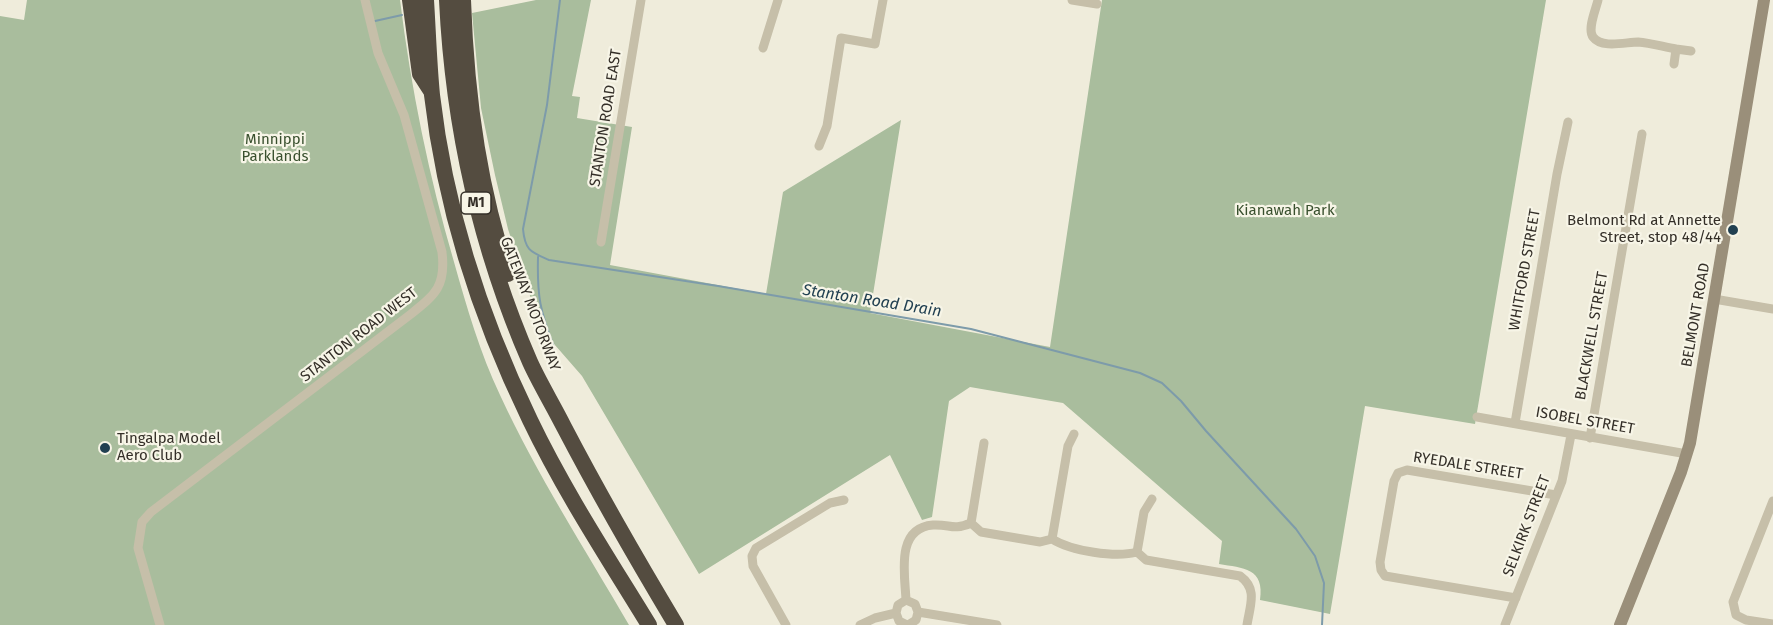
<!DOCTYPE html>
<html>
<head>
<meta charset="utf-8">
<style>
	body { margin:0 }
	canvas { display:block; background:#efecdb }
</style>
</head>
<body>
<canvas width="1773" height="625"></canvas>
<script>
const c = document.querySelector('canvas').getContext('2d');
c.lineJoin = 'round';
function fill(path, color) { c.fillStyle = color; c.fill(path, 'evenodd'); }
function trace(path, color, width, dash) { c.strokeStyle = color; c.lineWidth = width; c.lineCap = dash ? 'butt' : 'round'; c.setLineDash(dash || []); c.stroke(path); }
function write(font, color, halo, rows, align = 'center') {
  c.font = font + ' "Fira Sans",sans-serif'; c.lineWidth = 4.5; c.setLineDash([]); c.textBaseline = 'middle'; c.strokeStyle = halo; c.fillStyle = color; for (const [text, x, y, turn = 0] of rows) {
    c.save(); c.translate(x, y); c.rotate((+turn || 0) * Math.PI / 180); c.textAlign = isNaN(turn) ? turn : align; if (halo) c.strokeText(text, 0, 0); c.fillText(text, 0, 0); c.restore();
  }
}
fill(new Path2D(`
	M27 0H400C411 89 429 177 454 262 467 308 480 353 500 395 537 475 585 549 629 625H0V16L24 20Z
	M536 0H591L572 96 580 97 577 118 632 127 610 265 766 294 783 192 901 120 870 313 1050 347 1102 0H1546L1475 424 1365 406 1330 614 1260 600C1265 568 1243 568 1219 564L1222 541 1063 403 970 387 949 401 932 517 922 520 890 455 699 574 582 376 541 329 508 229 495 175 481 108 472 13Z`), '#a9bd9d');
trace(new Path2D(`
	M560 0 547 105 523 229C525 251 531 252 549 260L718 286 971 329 1140 373 1162 383 1181 401 1206 431 1296 529 1315 556 1324 583 1322 625
	M375 21 402 15
	M538 257C537 296 540 311 554 347`), '#7d9baa', 2);
trace(new Path2D(`
	M1072 0 1097 4
	M1598 0C1596 9 1587 29 1593 37 1602 49 1626 42 1638 42 1651 43 1664 47 1676 49
	M763 48 778 0
	M1674 64 1676 49 1691 51
	M819 146 827 126 841 38 875 44 883 0
	M601 242 641 0
	M1714 299 1773 309
	M1477 417 1687 454
	M1515 423 1557 174 1568 122
	M1590 438 1642 134
	M1773 501 1733 602 1736 615 1746 620 1773 624
	M971 523 984 443
	M1052 539 1068 446 1074 434
	M1137 552 1144 512 1152 499
	M1516 598 1385 576 1381 570 1380 562 1394 481 1398 473 1407 470 1556 495
	M906 600C905 575 895 528 933 525 951 524 952 531 971 523L981 532 1040 542 1052 539C1071 551 1116 558 1137 552L1146 560 1240 576C1258 589 1250 605 1247 625
	M918 612 997 625
	M160 625 138 548 142 522 151 512 411 314C436 294 446 286 442 252L404 115 378 53 365 0
	M786 625 753 566 752 556 756 548 830 503 844 500
	M860 625 875 618 896 613
	M907 625 899 621 896 613 898 605 906 600 915 604 918 612 916 620 908 625
	M1505 625 1562 481 1571 435`), '#c6bfa9', 9);
trace(new Path2D(`
	M1620 625 1681 472 1690 443 1764 0`), '#9a8f7a', 12);
trace(new Path2D(`
	M410 0 420 74 431 91
	M426 0C428 32 429 64 432 95 445 208 481 319 530 420 564 491 608 558 649 625
	M447 0C453 125 480 247 530 362 540 384 553 405 564 427 599 494 637 560 676 625
	M463 0C466 92 478 186 508 274`), '#544c40', 16);
for (const [x, y, r, color] of [
	[1733,230,6,"#214051"],
	[105,448,6,"#214051"]
]) { const dot = new Path2D(); dot.arc(x, y, r, 0, 2 * Math.PI); c.fillStyle = color; c.fill(dot); trace(dot, '#f7f5e7', 2); }
for (const [x, y, w] of [
	[476,203,30]
]) { const box = new Path2D(); box.roundRect(x - w / 2, y - 11, w, 22, 4.5); c.fillStyle = '#f7f5e7'; c.fill(box); trace(box, '#342f28', 1.5); }
write('bold 14px', '#342f28', null, [
	["M1",476,203]
]);
write('15px', '#342f28', '#f7f5e7', [
	["STANTON ROAD EAST",606,118,-81],
	["WHITFORD STREET",1525,270,-80],
	["GATEWAY MOTORWAY",530,304,69],
	["BELMONT ROAD",1696,315,-80],
	["STANTON ROAD WEST",359,335,-38],
	["BLACKWELL STREET",1592,336,-80],
	["ISOBEL STREET",1585,421,10],
	["RYEDALE STREET",1468,466,9],
	["SELKIRK STREET",1527,526,-69]
]);
write('15px', '#39502e', '#f7f5e7', [
	["Minnippi",275,140],
	["Parklands",275,157],
	["Kianawah Park",1285,211]
]);
write('15px', '#342f28', '#f7f5e7', [
	["Belmont Rd at Annette",1721,221],
	["Street, stop 48/44",1721,238],
	["Tingalpa Model",117,439,"left"],
	["Aero Club",117,456,"left"]
], 'right');
write('italic 16px', '#214051', '#f7f5e7', [
	["Stanton Road Drain",872,301,9]
]);
</script>
</body>
</html>
